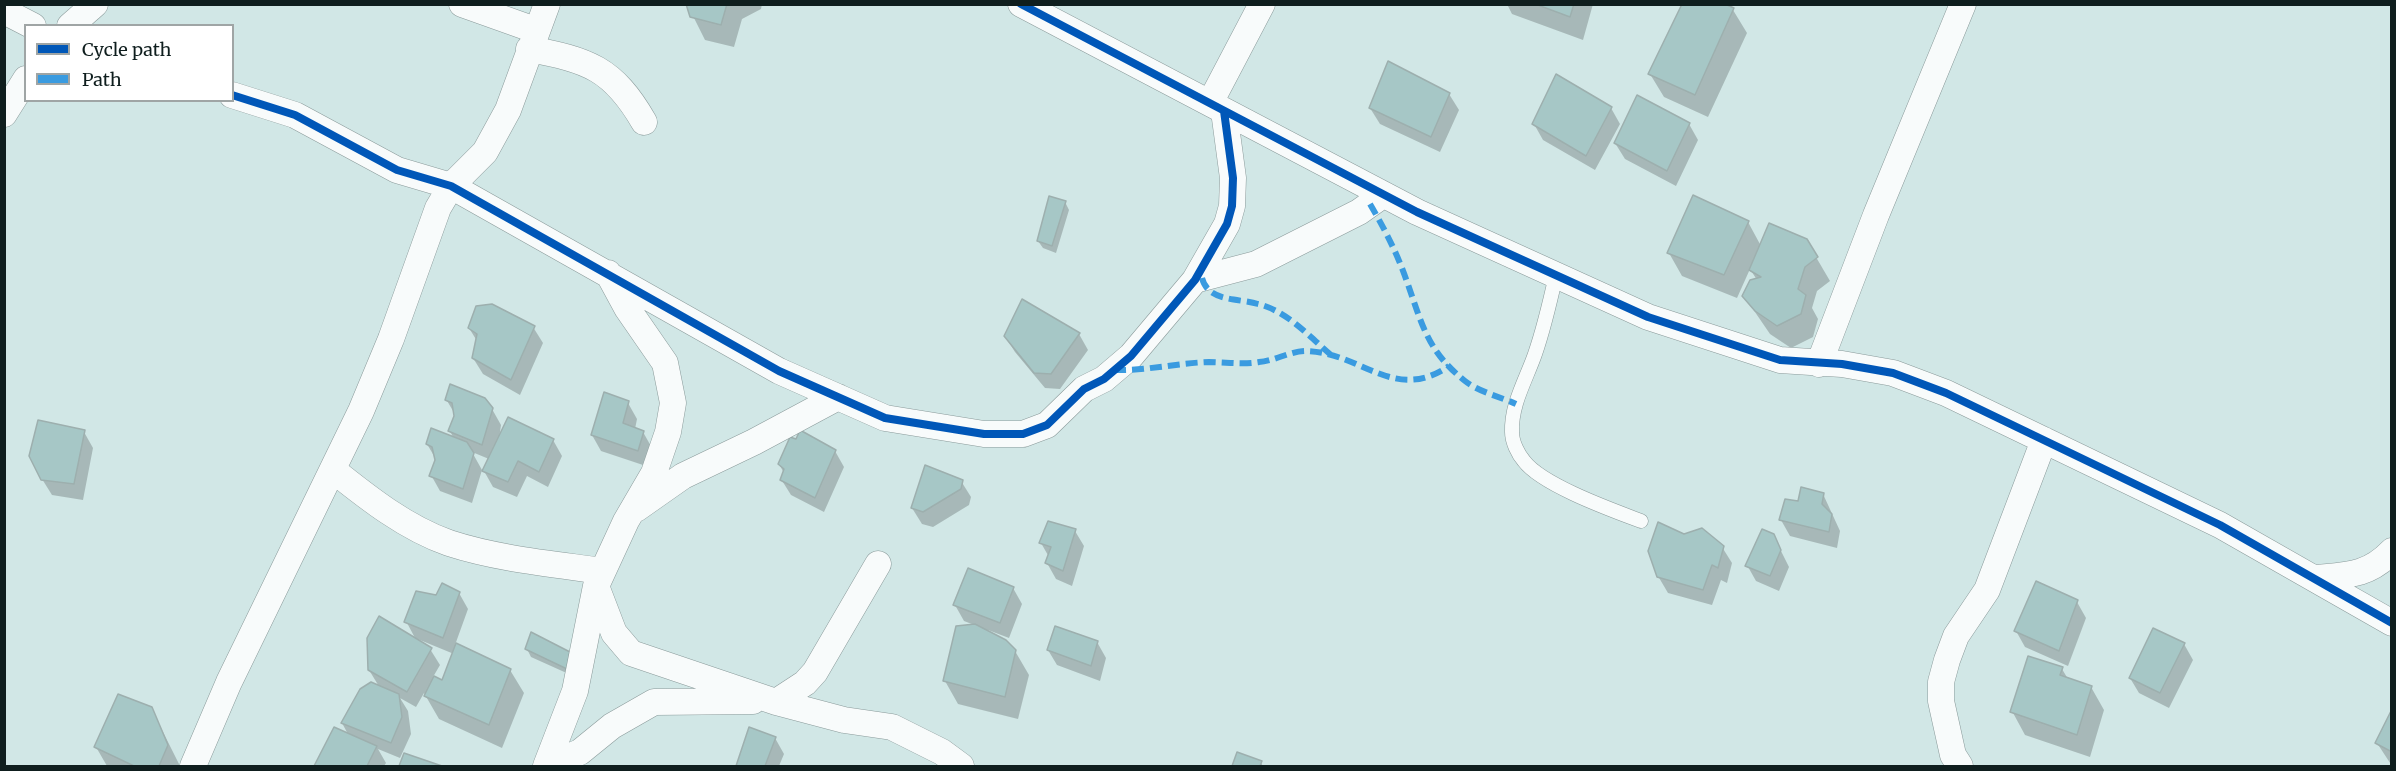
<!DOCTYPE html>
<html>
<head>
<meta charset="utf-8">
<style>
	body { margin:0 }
	#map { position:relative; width:2396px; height:771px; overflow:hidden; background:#d1e7e6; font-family:Merriweather,serif }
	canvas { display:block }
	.frame { position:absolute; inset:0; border:6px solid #0f1e1e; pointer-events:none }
	.legend { position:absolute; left:24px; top:24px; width:210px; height:78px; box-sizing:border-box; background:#fff; border:2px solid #9fa5a5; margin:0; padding:8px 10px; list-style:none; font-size:18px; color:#0f1e1e }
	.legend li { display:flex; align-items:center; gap:12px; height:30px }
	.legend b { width:30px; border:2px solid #9fa5a5 }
</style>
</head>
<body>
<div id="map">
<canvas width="2396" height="771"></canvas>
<div class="frame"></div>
<ul class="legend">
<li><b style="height:8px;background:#0057b8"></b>Cycle path</li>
<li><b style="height:8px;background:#3a9be0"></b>Path</li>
</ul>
</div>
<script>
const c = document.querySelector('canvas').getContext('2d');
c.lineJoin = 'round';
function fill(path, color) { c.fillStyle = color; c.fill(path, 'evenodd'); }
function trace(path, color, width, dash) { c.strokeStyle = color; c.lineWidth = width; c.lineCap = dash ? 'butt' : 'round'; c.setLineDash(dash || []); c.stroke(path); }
fill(new Path2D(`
	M687 4H762L761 9 742 19 734 47 705 40Z
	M1507 4H1593L1583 40 1512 14Z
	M1721 4 1733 10 1747 33 1708 117 1664 97 1650 74Z
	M1449 94 1459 110 1440 152 1380 124 1370 108Z
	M1611 108 1620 124 1595 170 1543 140 1534 124Z
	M1689 124 1698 140 1676 186 1625 159 1615 143Z
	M1065 202 1069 210 1056 253 1043 248 1038 241Z
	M1748 222 1761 246 1806 240 1830 281 1817 291 1812 308 1818 319 1813 337 1791 348 1770 334 1744 296 1757 280 1750 269 1737 298 1682 276 1669 253Z
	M533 327 543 343 520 395 483 374 473 358 477 341 469 328Z
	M1079 334 1088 350 1060 389 1045 388 1015 352 1005 336Z
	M446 399 492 409 501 425 499 439 553 440 562 456 548 487 527 476 517 497 493 487 484 471 489 459 472 452 482 470 472 503 440 491 431 475 437 461 427 444 454 439 450 431 456 416Z
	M628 403 637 419 635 429 643 432 652 448 646 466 601 451 592 435Z
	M84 432 93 448 83 500 52 495 42 479Z
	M835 451 844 467 824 512 791 495 781 479 784 473 779 464Z
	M961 481 971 497 969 505 933 527 922 524 912 508Z
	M1823 494 1840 531 1837 548 1790 536 1781 520 1800 503Z
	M1075 531 1084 546 1072 586 1056 579 1047 563 1049 557 1041 543Z
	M1773 535 1789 567 1779 591 1756 581 1747 565Z
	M1722 547 1732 563 1727 583 1721 580 1712 605 1668 593 1658 576Z
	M1013 588 1022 604 1009 638 988 630 987 632 1015 651 1029 675 1018 719 958 704 945 681 977 626 964 621 955 605Z
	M459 593 468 609 455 645 510 670 524 693 502 748 439 719 424 693 416 707 400 698 408 711 411 734 400 758 378 749 386 763 384 766H316L349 736 342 723 380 688 369 670 430 649 440 665 433 677 443 682 454 654 415 638 406 621 437 597Z
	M2077 602 2086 618 2068 666 2025 647 2016 631Z
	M1097 642 1106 658 1100 681 1057 665 1048 650Z
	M2184 644 2193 660 2169 708 2139 693 2130 678Z
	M527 649 569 653 571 675 531 657Z
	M2062 669 2068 679 2091 687 2104 710 2090 757 2025 735 2012 711Z
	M151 708 180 766H107L96 747Z
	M2392 713V766L2377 743Z
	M750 729 775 738 784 754 779 766H738Z
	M1238 754 1261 763 1263 766H1233Z
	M405 755 438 766H401Z`), '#0003');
const building = new Path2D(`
	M686 4H727L721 25 690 17Z
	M1535 4H1574L1570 17Z
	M1682 4H1725L1734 8 1695 95 1648 74Z
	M1388 61 1450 93 1431 137 1369 108Z
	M1556 74 1612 107 1586 156 1532 124Z
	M1637 95 1690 123 1667 171 1614 143Z
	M1693 195 1749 221 1724 275 1667 253Z
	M1049 196 1066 201 1052 246 1037 241Z
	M1769 223 1807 239 1818 257 1805 267 1798 289 1806 295 1801 314 1777 326 1755 311 1742 296 1750 280 1761 277 1749 270Z
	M1022 299 1080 333 1051 374 1034 373 1004 336Z
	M492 304 535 326 511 380 472 358 477 334 468 328 476 306Z
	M450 384 485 398 493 408 482 445 448 431 454 416 452 403 445 400Z
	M604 392 629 401 623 423 644 431 638 451 591 435Z
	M508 417 554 439 539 472 518 461 508 482 482 471Z
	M38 420 85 430 74 484 41 480 29 456Z
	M431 428 467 442 474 453 463 489 429 476 435 460 432 447 426 444Z
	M800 430 836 450 815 498 780 480 784 469 778 464 790 437 796 439Z
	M925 465 963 480 961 489 923 512 911 508Z
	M1801 487 1824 493 1822 504 1832 514 1829 532 1779 520 1785 499 1798 501Z
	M1048 521 1076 529 1063 571 1045 563 1051 547 1039 543Z
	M1658 522 1684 534 1702 528 1724 546 1718 568 1712 565 1703 590 1657 577 1648 551Z
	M1762 529 1774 534 1781 550 1770 576 1745 566Z
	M968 568 1014 587 1000 623 953 605Z
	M2036 581 2078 600 2059 651 2014 631Z
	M442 583 460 592 443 638 404 622 416 591 436 595Z
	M379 616 432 648 407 692 368 670 367 638Z
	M975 624 1006 640 1016 650 1005 697 943 681 956 626Z
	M1055 626 1098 641 1091 666 1047 650Z
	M2153 628 2185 643 2160 693 2129 678Z
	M531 632 570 652 567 669 525 649Z
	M456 643 511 669 489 725 424 696 434 676 442 680Z
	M2028 656 2063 667 2060 675 2092 686 2077 735 2010 712Z
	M371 682 399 694 402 717 391 743 341 723 360 689Z
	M118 694 152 707 168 745 159 766H134L94 747Z
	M2392 709V752L2375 743Z
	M334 727 377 746 367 766H314Z
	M749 727 776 737 765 766H736Z
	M1237 752 1262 761 1260 766H1232Z
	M404 753 442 766H399Z`);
fill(building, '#a6c7c6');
trace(building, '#9dafae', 1.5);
const service = new Path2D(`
	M1556 275C1550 302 1544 328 1535 354 1526 380 1511 404 1512 432 1512 442 1518 454 1524 461 1542 485 1612 510 1641 521`);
const minor = new Path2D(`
	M462 4 535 30
	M1021 4 1417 212 1648 317 1780 360 1842 364 1893 373 1946 393 2220 525 2392 623
	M4 11 33 26
	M70 26 95 4
	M529 49C588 60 613 68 644 122
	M232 95 295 115 397 170 451 186 779 371 885 418 984 434H1023L1047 425 1084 389 1104 379 1131 356 1195 280 1227 224 1232 206 1233 178 1224 111
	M1210 103 1262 4
	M4 114 26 79
	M1195 280 1256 264 1359 212 1383 195
	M1819 364 1876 215 1963 4
	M333 470C368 498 406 528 449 543 498 559 553 564 603 571
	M636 509 683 476 754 442 838 397
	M2315 578C2347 575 2368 576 2392 551
	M596 586 614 633 631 653 776 702 844 720 892 727 942 752 961 766
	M776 702 805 683 815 672 878 564
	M193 766 229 682 361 411 391 339 438 208 451 186 485 152 508 110 547 4
	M546 766 575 691 596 586 626 521 654 473 668 432 673 403 665 363 627 308 608 273
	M548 766 580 752 612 726 654 702 753 701
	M1960 766 1953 755 1941 701V682L1947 660 1956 636 1987 590 2044 440`);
trace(service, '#8a9a9a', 15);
trace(minor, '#8a9a9a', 27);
trace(service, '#f8fbfb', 14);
trace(minor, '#f8fbfb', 26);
trace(new Path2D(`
	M1370 204C1384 228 1397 253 1406 279 1422 323 1426 350 1465 381 1479 392 1501 397 1516 404
	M1202 278C1208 302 1238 298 1258 304 1287 311 1309 336 1331 355
	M1114 370C1146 371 1177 363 1209 362 1226 362 1242 365 1259 362 1275 361 1292 350 1308 351 1363 354 1395 403 1449 366`), '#3a9be0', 6, [12, 6]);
trace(new Path2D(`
	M1021 4 1417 212 1648 317 1780 360 1842 364 1893 373 1946 393 2220 525 2392 623
	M232 95 295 115 397 170 451 186 779 371 885 418 984 434H1023L1047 425 1084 389 1104 379 1131 356 1195 280 1227 224 1232 206 1233 178 1224 111`), '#0057b8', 8);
</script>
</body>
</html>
